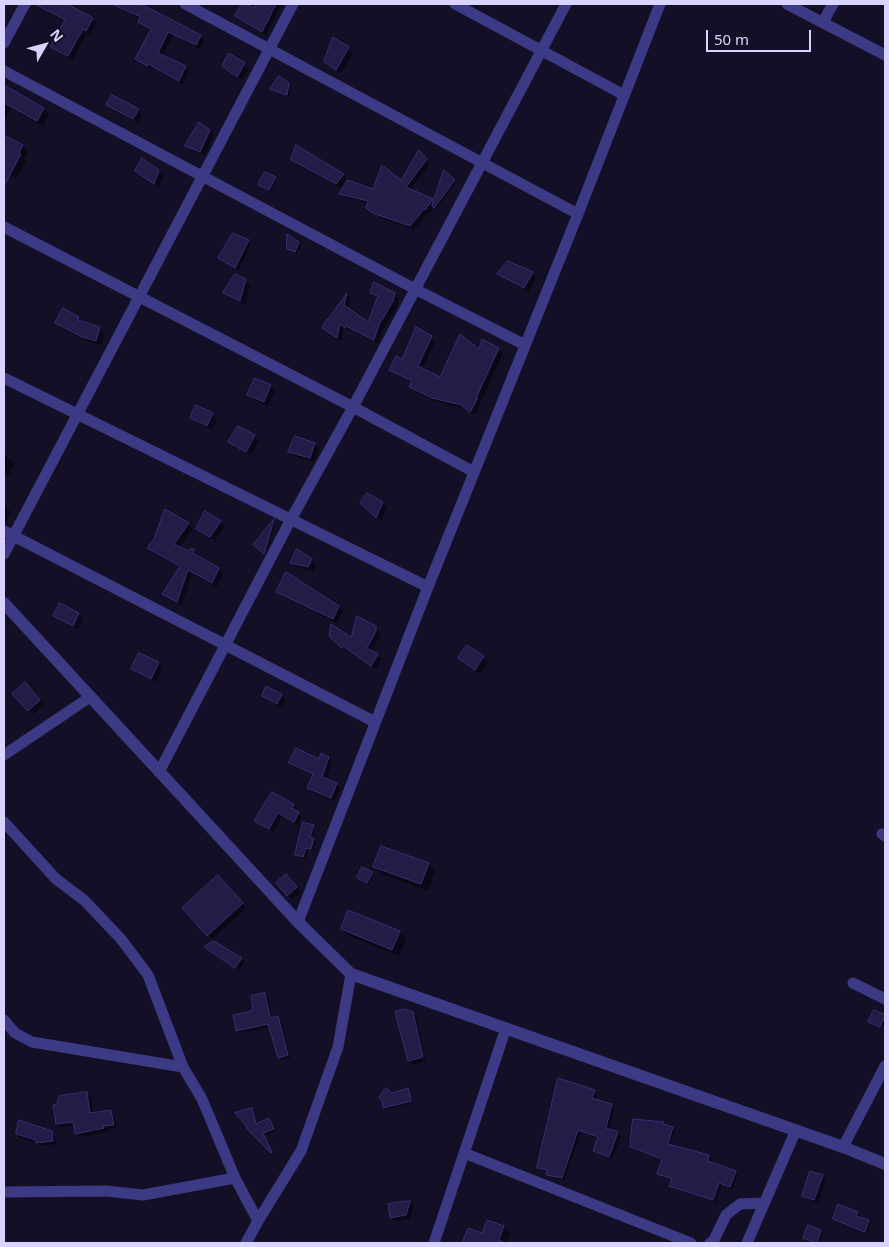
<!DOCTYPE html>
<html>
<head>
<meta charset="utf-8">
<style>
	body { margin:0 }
	#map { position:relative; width:889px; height:1247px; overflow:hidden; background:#130f26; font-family:"Noto Sans",sans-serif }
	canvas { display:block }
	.frame { position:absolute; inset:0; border:5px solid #d9d4ff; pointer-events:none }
	.north { position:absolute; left:20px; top:20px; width:50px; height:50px; -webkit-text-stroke:4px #130f26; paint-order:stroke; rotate:52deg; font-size:14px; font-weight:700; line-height:20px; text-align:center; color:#d9d4ff }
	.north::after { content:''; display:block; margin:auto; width:18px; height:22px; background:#d9d4ff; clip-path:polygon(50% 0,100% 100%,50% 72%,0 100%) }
	.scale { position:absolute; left:706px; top:30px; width:105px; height:22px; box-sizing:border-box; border:2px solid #d9d4ff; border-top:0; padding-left:6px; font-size:15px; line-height:18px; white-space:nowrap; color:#d9d4ff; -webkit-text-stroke:4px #130f26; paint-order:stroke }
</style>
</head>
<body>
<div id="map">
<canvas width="889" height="1247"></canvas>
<div class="frame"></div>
<div class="north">N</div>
<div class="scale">50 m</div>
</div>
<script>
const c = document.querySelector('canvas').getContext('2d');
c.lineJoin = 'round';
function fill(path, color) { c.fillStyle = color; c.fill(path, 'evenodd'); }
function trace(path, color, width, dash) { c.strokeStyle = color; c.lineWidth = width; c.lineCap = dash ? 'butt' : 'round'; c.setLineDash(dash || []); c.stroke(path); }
fill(new Path2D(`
	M47 4H65L92 19 97 23 90 35 87 33 73 60 57 51 52 47 65 21 49 13 45 8Z
	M111 4H144L143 6 200 36 204 40 200 49 173 35 162 56 185 67 189 71 183 84 152 67 151 69 136 59 152 30 139 22 141 19Z
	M243 4H282L266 35 236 16Z
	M333 39 353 53 341 73 325 62Z
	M244 64 249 69 242 80 228 70Z
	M288 84 290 86 289 96 272 89Z
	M4 86 44 109 49 114 43 126 11 108 4 123Z
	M108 105 138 110 142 114 138 123 112 109Z
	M210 131 214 135 205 155 191 150 187 146Z
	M4 136 23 146 28 152 24 159 26 161 16 179 4 171V166L6 161 4 160Z
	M297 147 344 175 348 180 347 181 373 191 401 182 419 152 430 164 410 190 434 203 445 172 456 182 436 209 434 207 430 214 428 213 414 230 381 218 372 212 369 204 345 197 341 193 343 189 297 165 292 160Z
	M136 171H158L163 176 159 187Z
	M275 178 277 180 271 191 259 185Z
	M288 237 301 245 297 253 291 250Z
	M248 241 251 244 239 270 219 258Z
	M532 273 536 278 528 292 503 278 498 274Z
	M245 280 250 285 245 304 229 297 225 293Z
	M372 293 394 294 399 299 397 306 383 330 378 343 351 329 350 331 344 326 341 341 323 328 347 295 350 298 348 309 369 324 378 298Z
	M79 318 83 323 100 328 104 333 101 345 87 341 61 328 56 323Z
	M431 337 435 342 422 369 441 379 479 351 499 349 503 353 475 415 466 409 437 402 414 391 410 387 412 382 395 374 390 369Z
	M270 386 275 390 268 406 253 399 249 395Z
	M212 414 217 419 212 430 196 422 191 417Z
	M238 427 254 436 259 441 251 455 234 446 230 442Z
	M314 444 319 449 314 462 294 456 290 452Z
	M4 455 15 463 9 475 4 473Z
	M361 503H382L387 508 381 521Z
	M4 506 11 512 5 527H4Z
	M165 511 188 524 193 529 179 548 189 553 194 551 198 555V557L218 569 223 573 217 587 192 574 182 606 164 593 180 567 154 553 149 548 156 540Z
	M206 512 225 526 215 540 197 528Z
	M274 521 275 523 266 554 255 545Z
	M311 560 316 565 313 571 296 567 292 563Z
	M277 591 339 607 343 611 337 623 282 596Z
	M60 604 79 614 83 619 78 629 59 620 55 615Z
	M375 627 380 632V636L371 651 382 659 376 669 347 650V651L335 641 351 639Z
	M467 646 488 662 480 674 460 658Z
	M158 663 162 668 156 682 137 674 133 669Z
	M29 689 44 705 33 714 29 710Z
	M281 695 286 700 282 708 268 700 263 696Z
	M328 758 332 762 326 780 336 784 340 788 335 801 312 792 308 788 313 775 295 767 291 763 319 760Z
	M293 805 297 808 296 812 302 817 298 825 282 816 273 832 256 821Z
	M313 826 315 828 312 839 316 841 313 850 308 849 305 859 298 857 296 855Z
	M428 864 435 871 428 891 382 874 375 867Z
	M372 873 374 875 369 884 360 879Z
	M286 876 301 892 292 900 277 884Z
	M218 877 246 908 212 939 208 935Z
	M342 929 399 932 406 939 399 956 349 936Z
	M209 950 241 958 244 962 239 970Z
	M265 994 268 997 272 1019 278 1018 281 1021 290 1058 282 1060 279 1057 270 1027 240 1033 237 1030 251 1013 255 1011Z
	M874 1012 885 1017V1022L882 1028 871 1023Z
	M412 1013 416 1017 426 1061 413 1064 409 1060Z
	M559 1079 595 1092 598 1095 596 1101 611 1106 614 1109 609 1130 618 1133 621 1136 612 1159 598 1154 595 1151 599 1139 581 1132 564 1180 550 1177 547 1174 548 1172 542 1171 538 1168Z
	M407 1090 412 1102 386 1110 384 1108V1100L392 1094Z
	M87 1093 91 1097 93 1114 111 1111 114 1115 117 1128 106 1130 107 1132 80 1137 76 1133 75 1126 61 1127 58 1123Z
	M251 1110 257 1125 269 1119 271 1121 275 1131 264 1135 272 1153 248 1128Z
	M663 1124 675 1131 670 1146 709 1156 712 1159 710 1164 735 1173 738 1175 732 1189 722 1185 716 1202 674 1188 671 1185 672 1180 662 1177 659 1174 663 1160 634 1150 631 1147Z
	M51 1133 55 1137 56 1144 41 1146 37 1143 21 1138 17 1134Z
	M822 1176 826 1180 818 1203 808 1199 804 1195Z
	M410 1202 414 1206 410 1219 396 1221 391 1217Z
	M857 1213 859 1215 858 1218 870 1223 867 1233 836 1220Z
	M503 1227 510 1233 506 1243H463L468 1230 483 1235Z
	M808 1227 823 1233 819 1243 805 1238Z`), '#0007');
const building = new Path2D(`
	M35 4H67L93 18 86 31 83 29 68 56 50 47 65 20Z
	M112 4H141L201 35 196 45 168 32 158 53 186 66 179 81 148 64 147 66 135 59 151 29 138 22 140 17Z
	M242 4H247L254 8 256 4H276L262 32 235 16Z
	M333 37 349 47 336 70 324 62Z
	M229 53 245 63 237 77 222 66Z
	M279 76 289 83 287 95 270 89Z
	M4 85 44 108 37 121 4 103Z
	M112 95 139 109 133 119 106 105Z
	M199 122 210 130 200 152 185 146Z
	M4 135 23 145 19 153 21 154 4 186Z
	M296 145 344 174 336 184 291 160Z
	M419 150 427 159 406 187 433 199 425 210 424 209 410 226 375 214 366 208 368 201 339 194 347 180 373 189 382 165 401 180Z
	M142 158 159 170 154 184 135 171Z
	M444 170 455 180 434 208 432 206Z
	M265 172 276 177 269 190 258 185Z
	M233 233 249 240 235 268 218 258Z
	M287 234 299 242 295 252 287 249Z
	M508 261 533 272 524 288 497 274Z
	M235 274 246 279 240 301 223 293Z
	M374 282 395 293 393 301 379 325 374 340 346 326 345 328 340 324 337 338 322 328 327 319H328L347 293 344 305 368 322 378 296 370 293Z
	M63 308 79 317 78 320 100 327 96 341 82 337 55 323Z
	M416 327 432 336 418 366 440 377 460 334 479 349 482 339 499 348 476 398H478L470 412 461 405 432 398 409 387 412 381 389 370 396 356 402 359Z
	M255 378 271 385 264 402 247 395Z
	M196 405 213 413 207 426 190 418Z
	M238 426 255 435 246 452 228 442Z
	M295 436 315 443 310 458 288 452Z
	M367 493 383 502 376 518 360 503Z
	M165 509 189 523 174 544 189 551 191 548 195 550 193 553 219 568 212 583 188 570 177 602 162 594 180 566 147 548 154 539Z
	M205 511 221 521 210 537 196 529Z
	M274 519V520L264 554 253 545Z
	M297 549 312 559 308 567 290 563Z
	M286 572 339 606 333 619 276 592Z
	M60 603 79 613 73 626 53 616Z
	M357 616 376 626V631L367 648 378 654 371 666 343 646 342 648 329 636 331 624 351 637Z
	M467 645 484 656 475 670 458 658Z
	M139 653 159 662 151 679 131 669Z
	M25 682 40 700 28 711 12 694Z
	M266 686 282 694 277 704 262 696Z
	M296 748 319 759 321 753 329 757 322 777 337 783 331 798 307 788 313 774 289 763Z
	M272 792 294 804 292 808 299 812 294 822 278 813 269 829 254 821Z
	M303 822 314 825 310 837 314 838 311 849 306 848 303 857 295 855Z
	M381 846 429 863 421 884 373 867Z
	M362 867 373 872 367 883 357 878Z
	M286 874 297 887 287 896 276 883Z
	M218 875 243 903 207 936 182 908Z
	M348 910 400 931 392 950 341 929Z
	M214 941 242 958 235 968 204 947Z
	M265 993 270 1018 278 1016 288 1055 278 1058 268 1024 236 1031 233 1015 249 1012V1011L253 1010 251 996Z
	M405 1009 413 1012 423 1057 408 1061 395 1012Z
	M874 1010 885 1015 880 1027 868 1022Z
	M558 1078 595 1090 592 1098 612 1104 606 1128 618 1132 609 1157 593 1151 598 1137 578 1130 562 1178 546 1175 547 1170 537 1168Z
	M386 1088 392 1093 408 1088 411 1101 383 1108 382 1100 379 1098Z
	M87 1092 90 1113 111 1110 114 1125 103 1126 104 1128 75 1134 73 1122 56 1124 53 1105 57 1104 59 1096Z
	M252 1108 256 1124 269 1118 274 1129 263 1133 272 1152 271 1153 246 1128 247 1127 235 1113Z
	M633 1119 664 1122 663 1124 673 1127 668 1144 709 1155 708 1161 736 1171 730 1187 719 1183 713 1200 669 1186 672 1179 657 1174 662 1159 630 1147Z
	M19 1120 52 1131 53 1141 36 1143V1140L16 1134Z
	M810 1171 823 1175 814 1200 802 1196Z
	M410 1201 406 1215 390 1218 388 1204Z
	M838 1204 858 1212 856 1216 869 1220 865 1232 833 1219Z
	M487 1220 504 1226 499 1240 505 1243H462L468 1228 482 1233Z
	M808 1225 821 1230 817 1243 803 1238Z`);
fill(building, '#241b47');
trace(building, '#3b2d73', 1);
trace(new Path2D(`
	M185 4 578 214
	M455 4 624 95
	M787 4 885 55
	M823 22 833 4
	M4 43 25 4
	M4 71 415 289 525 345
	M4 227 353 407 474 472
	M4 378 428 587
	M4 531 375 722
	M4 554 293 4
	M4 755 90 697
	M159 772 290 521 353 407 566 4
	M4 822 56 879 84 900 121 939 148 975 183 1067 202 1099 235 1178 258 1221
	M882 834 885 836
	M298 922 428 587 578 214 660 4
	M853 983 885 999
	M4 1020 15 1033 32 1042 183 1067
	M843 1147 885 1066
	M464 1153 691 1243
	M4 1192 106 1191 143 1195 235 1178
	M246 1243 258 1221 301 1151 338 1047 351 974
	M434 1243 506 1028
	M710 1243 713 1242 726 1215 740 1204 763 1203
	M747 1243 796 1130`), '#3d3a85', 11);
trace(new Path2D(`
	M4 603 298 922 351 974 843 1147 885 1164`), '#3d3a85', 12);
</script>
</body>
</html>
